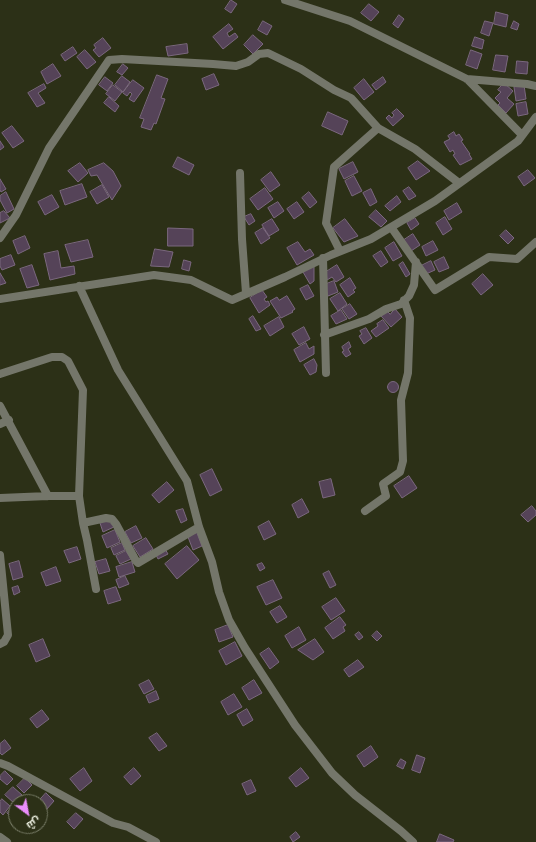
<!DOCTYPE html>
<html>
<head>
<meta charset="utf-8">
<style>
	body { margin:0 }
	#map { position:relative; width:536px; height:842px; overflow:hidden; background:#2c3017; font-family:Merriweather,Cairo,serif }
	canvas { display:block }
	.north { position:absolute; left:8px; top:794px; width:40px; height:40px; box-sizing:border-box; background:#2c3017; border:1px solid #797d68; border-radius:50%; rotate:148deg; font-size:11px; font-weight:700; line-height:16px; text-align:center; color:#edf0e1 }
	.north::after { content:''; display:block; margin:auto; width:14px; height:18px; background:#eb8dfc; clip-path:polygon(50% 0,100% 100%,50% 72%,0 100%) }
</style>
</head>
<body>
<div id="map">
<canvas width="536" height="842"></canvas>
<div class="north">ش</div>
</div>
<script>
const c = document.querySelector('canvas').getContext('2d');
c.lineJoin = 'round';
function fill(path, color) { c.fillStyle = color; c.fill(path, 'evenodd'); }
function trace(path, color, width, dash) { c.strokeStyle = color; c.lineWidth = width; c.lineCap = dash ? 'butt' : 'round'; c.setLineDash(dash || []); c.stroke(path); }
const building = new Path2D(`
	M231 0 237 4 231 13 225 9Z
	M369 4 379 12 371 21 361 13Z
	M496 12 508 15 506 27 494 24Z
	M399 15 404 19 398 28 393 24Z
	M263 21 272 26 267 35 258 30Z
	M485 21 493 23 489 36 481 33Z
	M514 21 519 24 517 30 511 28Z
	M229 24 233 29 227 33 229 37 235 33 238 37 223 49 213 37Z
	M253 35 263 44 253 54 244 45Z
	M475 37 484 40 482 49 472 46Z
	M103 38 111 48 99 57 93 50 96 48 94 45Z
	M187 44 188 53 168 56 166 47Z
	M73 47 77 53 65 61 61 55Z
	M85 50 96 62 87 69 77 57Z
	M471 50 482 54 477 69 466 65Z
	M496 55 508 56 505 72 493 70Z
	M517 61 528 62 527 74 516 73Z
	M53 64 61 76 47 84 41 72Z
	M123 64 128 68 122 75 117 72Z
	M214 74 219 85 206 90 202 79Z
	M157 75 168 79 161 98 165 99 156 124 154 123 151 130 141 127 144 119 140 118Z
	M122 76 130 82 123 92 115 85Z
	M105 77 113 83 107 91 99 85Z
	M383 77 386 82 376 90 372 85Z
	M364 79 374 92 364 100 354 88Z
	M133 80 144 88 134 102 129 99 132 94 130 92 127 96 123 93Z
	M504 83 513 91 507 98 514 104 506 113 498 105 500 103 495 98 501 92 498 90Z
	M44 84 46 88 38 93 45 103 37 107 28 93Z
	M113 85 122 92 115 101 106 94Z
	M524 85 526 99 516 101 514 87Z
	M109 97 119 106 115 112 104 103Z
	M526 102 528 114 518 116 516 104Z
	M397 109 404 116 393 126 386 118 389 115 392 118 394 115 392 113Z
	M328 112 348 121 342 135 322 126Z
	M12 126 24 141 13 148 2 133Z
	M454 132 456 136 459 134 463 140 461 141 470 154H469L472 159 460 165 453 155 455 154 453 150 450 152 444 142 450 139 448 136Z
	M0 141 4 147 0 150Z
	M178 157 194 165 189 175 173 167Z
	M418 161 430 171 416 180 408 168Z
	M353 162 358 172 344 179 339 169Z
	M80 163 88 173 78 182 68 171Z
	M104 163 113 171 121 186 112 200 97 175 91 176 88 170Z
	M528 170 535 178 524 186 518 177Z
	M271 172 280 185 270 192 261 180Z
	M354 176 362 191 352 196 345 181Z
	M0 179 6 189 1 192 0 190Z
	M82 184 87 197 65 205 60 191Z
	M102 185 109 197 97 204 90 192Z
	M409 187 416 196 409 200 403 191Z
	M265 188 273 199 258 210 250 199Z
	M371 189 377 202 370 206 363 193Z
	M6 192 14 209 7 213 0 200V196Z
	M309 192 317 202 310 208 302 198Z
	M52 195 59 207 45 215 38 202Z
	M397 196 401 202 390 211 385 206Z
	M278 202 284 211 274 218 268 208Z
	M297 202 304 212 294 219 287 209Z
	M457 203 462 212 449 220 444 211Z
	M376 210 387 221 381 227 369 217Z
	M4 211 10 218 0 223V213Z
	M251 214 255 221 249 225 244 217Z
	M445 217 452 229 443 235 436 223Z
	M415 218 419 224 411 230 407 223Z
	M272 219 279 230 269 236 262 225Z
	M345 219 358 236 344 242 333 228Z
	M168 228 193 229V246H168Z
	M263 228 270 238 261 244 255 233Z
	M506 230 514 238 508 244 500 236Z
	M413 234 420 245 411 251 404 240Z
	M25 236 30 248 18 254 13 241Z
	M88 240 93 257 71 262 65 245Z
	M433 241 438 250 426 256 422 247Z
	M298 242 305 252 310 249 314 255 297 265 287 248Z
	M394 242 402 256 393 261 385 248Z
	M155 249 173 252 169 267 151 266Z
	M58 251 61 268 74 266 75 274 50 280 44 254Z
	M381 251 388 262 381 267 373 256Z
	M11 255 15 265 2 270 0 266V259Z
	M444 257 449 268 439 272 434 262Z
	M184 260 191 262 189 271 182 269Z
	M431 261 435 270 426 274 421 266Z
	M403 262 410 274 406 277 399 265Z
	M32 265 39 285 27 288 20 269Z
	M337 265 344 277 336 282 332 277 327 280 326 272Z
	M314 266V281L310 284 303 272Z
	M0 273 6 283 0 285Z
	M483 274 493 285 481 295 472 284Z
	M350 278 356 288 353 290 355 292 348 297 340 285Z
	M334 281 338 292 328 296 324 285Z
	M308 285 314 296 306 300 300 289Z
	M262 290 267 297 264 299 266 302 268 301 270 305 259 313 250 298Z
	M340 293 347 304 338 311 330 299Z
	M287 296 295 309 292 311 293 312 281 318 270 301 277 297 279 300Z
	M350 304 357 314 349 319 342 309Z
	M395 309 402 317 391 327 381 316 387 311 390 314Z
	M341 310 347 319 336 324 331 316Z
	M253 316 261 329 256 331 249 319Z
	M279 317 284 327 270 336 264 326Z
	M383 320 389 328 376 337 371 331 378 326 377 324Z
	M304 327 310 339 299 345 292 334Z
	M366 328 372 338 364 344 359 336 362 334 360 331Z
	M349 342 351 347 348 349 351 354 346 357 342 352 344 351 342 347Z
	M306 343 309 349 314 346V354L300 362 294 350Z
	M314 359 317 365 316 372 310 375 304 365Z
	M387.5 387a5.5 5.5 0 1 1 11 0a5.5 5.5 0 1 1-11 0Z
	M212 469 222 490 210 496 200 475Z
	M409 476 417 488 402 498 394 486Z
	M331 479 335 495 323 498 319 482Z
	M167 482 174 490 159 503 152 495Z
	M302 499 309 512 298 518 292 505Z
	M532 506 536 511V515L528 522 521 515Z
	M183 509 187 520 181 523 176 511Z
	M111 518 114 527 103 532 100 523Z
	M269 521 276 534 264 540 258 527Z
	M136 526 142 538 131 543 125 532Z
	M115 530 120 542 107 548 102 536Z
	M197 533 202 546 193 550 188 537Z
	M146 538 153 549 140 557 133 546Z
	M122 543 125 550 114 555 111 548Z
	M187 546 199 560 177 579 165 564Z
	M77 547 81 559 69 563 64 551Z
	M165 549 168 554 158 559 156 555Z
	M126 551 131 559 120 564 116 556Z
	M106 559 110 571 99 574 95 562Z
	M19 561 23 577 13 580 9 564Z
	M132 562 135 572 119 577 116 567Z
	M262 563 265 568 260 571 257 565Z
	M56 567 61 581 46 586 41 573Z
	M329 571 336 585 330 588 323 574Z
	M125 576 129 584 119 588 116 580Z
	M273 580 282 598 266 605 257 587Z
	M18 586 20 592 14 595 12 588Z
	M116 587 121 600 108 604 104 591Z
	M336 598 345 611 331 620 322 607Z
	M280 606 287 617 277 623 270 612Z
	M340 617 346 625 343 627 345 631 333 639 325 628Z
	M228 625 233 637 219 642 215 630Z
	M299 627 306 640 292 648 285 636Z
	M377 631 382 636 377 641 372 636Z
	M359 632 363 637 359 640 355 635Z
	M43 639 50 656 36 662 29 645Z
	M315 639 324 652 313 660 298 650Z
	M235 642 242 656 226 665 219 651Z
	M269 648 279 662 270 669 260 654Z
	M358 660 364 667 349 677 344 670Z
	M149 680 154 689 144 694 139 685Z
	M254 680 262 693 249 700 242 688Z
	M156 691 159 699 149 703 146 696Z
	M234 694 242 707 228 715 221 702Z
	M247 709 253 720 243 726 237 715Z
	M42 710 49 719 37 728 30 719Z
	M157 733 167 746 159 751 149 738Z
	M5 740 11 748 2 755 0 753V744Z
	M371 746 378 757 364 767 357 756Z
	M417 755 425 758 420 773 412 770Z
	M401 759 406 762 403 769 397 766Z
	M84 768 92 781 80 791 70 779Z
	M134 768 141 776 131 785 124 777Z
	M301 768 309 778 296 787 289 778Z
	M5 771 13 779 7 785 0 779V776Z
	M25 778 32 785 24 793 17 786Z
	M251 780 256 791 247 795 242 784Z
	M13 787 22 795 14 803 5 795Z
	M46 793 54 801 46 810 40 805V802H38Z
	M2 799 10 806 3 815 0 812V802Z
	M16 803V822L7 813Z
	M76 813 83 819 74 829 67 822Z
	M296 832 300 837 293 842 290 837Z
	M440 834 454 840 453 842H437Z`);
fill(building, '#554358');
trace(building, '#7b687f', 1);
trace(new Path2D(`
	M285 0 350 21 467 79 522 135
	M467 79 527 84 536 86
	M240 173 242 239 246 293
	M391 227 435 290 489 257 517 259 536 242
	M0 238 16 215 49 148 109 60 122 59 213 64 236 66 248 62 259 54 268 53 301 69 334 90 351 98 378 128 415 149 459 183
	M340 251 326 223 334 167 378 128
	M323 258 326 373
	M79 286 118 370 187 481 199 527 212 562 219 592 229 620 245 648 295 725 332 773 355 795 401 831 413 842
	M0 299 154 275 191 280 232 300 285 277 331 255 371 239 435 201 518 141 536 117
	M324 335 369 319 386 309 401 304 409 296 414 285 416 262
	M0 374 52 357H62L68 361 83 390 79 496 83 523 87 540 96 589
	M0 406 48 496
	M0 424 9 420
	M0 498 48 496H79
	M365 511 386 496 383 484 400 472 403 461 401 400 408 373 410 318 404 300
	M83 523 106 518 112 519 116 524 136 561 138 563 199 527
	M0 555 8 635 4 642 0 644
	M0 763 8 766 113 823 128 827 156 842
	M0 837 7 842`), '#74766a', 8);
</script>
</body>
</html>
